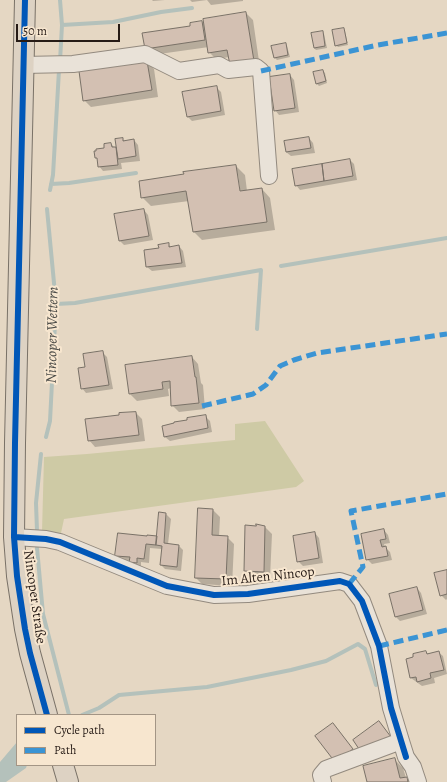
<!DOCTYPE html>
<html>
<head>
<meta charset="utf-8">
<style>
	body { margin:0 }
	#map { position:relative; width:447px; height:782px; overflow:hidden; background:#e5d7c3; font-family:Alegreya,serif }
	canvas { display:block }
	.legend { position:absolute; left:16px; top:714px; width:140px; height:52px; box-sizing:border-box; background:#f7e6cf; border:1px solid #a39585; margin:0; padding:5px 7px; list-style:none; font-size:12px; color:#261b16 }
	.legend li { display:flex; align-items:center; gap:8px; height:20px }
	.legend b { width:20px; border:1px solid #a39585 }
	.scale { position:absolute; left:16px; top:24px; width:104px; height:18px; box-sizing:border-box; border:2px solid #261b16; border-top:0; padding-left:5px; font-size:12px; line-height:14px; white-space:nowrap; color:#261b16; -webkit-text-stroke:3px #f7e6cf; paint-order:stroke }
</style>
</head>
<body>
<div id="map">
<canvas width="447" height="782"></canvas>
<ul class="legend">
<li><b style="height:5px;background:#0057b8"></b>Cycle path</li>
<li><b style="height:5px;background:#3b94d4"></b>Path</li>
</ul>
<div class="scale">50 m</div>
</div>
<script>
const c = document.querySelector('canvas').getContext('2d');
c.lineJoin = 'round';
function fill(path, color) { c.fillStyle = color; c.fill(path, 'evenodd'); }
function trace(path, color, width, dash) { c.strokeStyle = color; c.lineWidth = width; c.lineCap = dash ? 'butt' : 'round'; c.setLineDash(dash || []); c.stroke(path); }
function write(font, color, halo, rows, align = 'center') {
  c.font = font + ' Alegreya,serif'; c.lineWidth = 4; c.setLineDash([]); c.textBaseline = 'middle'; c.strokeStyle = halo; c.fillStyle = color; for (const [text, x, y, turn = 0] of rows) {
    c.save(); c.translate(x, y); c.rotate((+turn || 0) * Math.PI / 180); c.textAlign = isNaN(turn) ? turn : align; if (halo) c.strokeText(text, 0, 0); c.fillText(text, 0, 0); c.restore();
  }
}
fill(new Path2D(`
	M265 421 304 481 296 487 64 519 61 533 42 532 44 457 87 454 235 440V424Z`), '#cecaa5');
fill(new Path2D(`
	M17 742V765H27L26 768 6 782H0V762Z`), '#b4c1bb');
fill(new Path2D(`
	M152 0H165L153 1Z
	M190 0H243V1L211 5 207 0 192 2Z
	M246 13 253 20 260 68 230 57 216 59 209 52V47L152 55 145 48 202 22 205 25Z
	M343 29 345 31 348 45 338 47 336 45Z
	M322 32 324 34 327 48 316 50 314 48Z
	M285 44 287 46 290 57 277 60 275 58Z
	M147 62 154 69 158 97 91 107 84 100Z
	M323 71 325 73 327 83 319 86 317 84Z
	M290 75 294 80 299 112 279 115 275 110Z
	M216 87 221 92 225 115 192 121 187 116Z
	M309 138 313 143 315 153 291 156 286 152Z
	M122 139 125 141 134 140 138 145 140 161 121 163 122 169 103 171 99 166 98 159 96 157 111 144 115 148 117 147Z
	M350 160 354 164 357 180 300 190 296 185Z
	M236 166 245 175 247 191 262 189 270 198 275 230 202 240 194 232 189 201 151 206 142 197 185 175ZM236 175H238L241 196H239Z
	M144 210 148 215 153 240 124 245 120 241Z
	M168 244 171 247 179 246 183 251 186 267 152 271 147 267Z
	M102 352 107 357 113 389 86 393 82 388 86 368Z
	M192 357 198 364 201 383 203 385 205 409 179 412 172 405 171 388 168 389 169 396 137 401 130 394Z
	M136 413 142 419 145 441 95 447 89 440 120 416Z
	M205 416 210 421 212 432 170 441 165 437 164 426Z
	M199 509 213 510 220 517 219 537H227L234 544 232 586 202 584 196 578Z
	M160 514H166L171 519 168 544 179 546 183 550 181 571 165 569 161 565 162 549 150 548 149 563 141 562V567L135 566 130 561 121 560 116 555 158 537Z
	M265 527 272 534 270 578 252 577 245 571Z
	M384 530 388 535 390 543 384 544 385 547 390 552 392 560 372 564 367 559Z
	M315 533 319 538 323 563 303 566 298 561Z
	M447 571V599L446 600 441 595Z
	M417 588 421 593 427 614 400 621 395 616Z
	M426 652 428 654 438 652 443 656 447 674 434 678 435 683 422 686 411 678Z
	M394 759 403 768 406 778 411 782H368Z`), '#0003');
trace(new Path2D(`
	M62 25 113 22 161 12 192 8
	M60 61 62 25 60 0
	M51 184 69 183 136 173
	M50 190 53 175 59 70
	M281 266 447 238
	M56 304 75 303 261 270 257 329
	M46 437 50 421 56 304 47 209
	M37 531 36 503 41 454
	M37 548 43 614 69 715
	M82 715 99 708 119 695 207 687 291 670 326 661 358 644 365 649 376 685`), '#b4c1bb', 4);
const building = new Path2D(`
	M246 12 254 61 230 65 227 50 208 53 203 19Z
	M202 21 205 40 145 49 142 33 190 26V23Z
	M344 28 347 43 335 46 332 30Z
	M323 31 325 46 314 48 311 33Z
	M286 43 288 55 274 58 271 46Z
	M147 61 152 90 83 101 79 71Z
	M323 70 326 81 316 84 313 72Z
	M290 74 295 108 274 111 269 77Z
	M217 86 221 111 187 117 182 92Z
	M309 137 311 148 286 152 284 141Z
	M123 138V141L134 139 136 156 118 159 115 139Z
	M111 143 112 147H116L118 165 98 167 97 158H95L94 151H96V149L104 148V144Z
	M350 159 353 176 324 181 322 164Z
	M322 164 324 181 295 186 292 169Z
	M236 165 240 191 262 188 267 222 193 232 186 191 141 198 139 181 184 174 183 172Z
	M144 209 149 236 119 241 114 214Z
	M169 243V247L179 245 182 263 146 267 144 250 159 248 158 245Z
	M103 351 109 385 81 389 78 368 85 367 83 354Z
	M192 356 195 377H196L199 403 171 406 170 381 162 382 163 389 129 394 125 365Z
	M136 412 139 435 88 441 85 419 119 415V413Z
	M206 415 208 428 164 437 162 426 174 423V422L187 420V418Z
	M198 508 213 509 212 535 228 536 226 579 195 578Z
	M159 512 166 513 164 543 179 545 177 567 160 565 162 546 156 545Z
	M256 524 265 526 264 572 244 571 245 525 256 526Z
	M384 529 386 539 380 540 382 547 386 546 388 556 366 560 361 534Z
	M315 532 319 558 297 562 293 536Z
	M118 533 147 536V535L157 536 156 545 146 544 144 559 137 558V563L129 562 130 557 115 556Z
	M447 570V594L440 596 434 573Z
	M417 587 423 610 395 617 389 594Z
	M426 651 427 654 439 651 444 670 430 673 431 678 417 682 416 677 410 678 406 659 413 657V654Z
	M379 721 391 737 361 752 353 740Z
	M333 723 353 749 335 762 315 736Z
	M395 758 400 778 407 777 408 782H367L363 766Z`);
fill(building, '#d3c0b2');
trace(building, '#797167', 1);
const minor = new Path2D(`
	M23 65 73 64 145 54 179 71 219 65 228 70 256 67 261 71 269 176
	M14 537 46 539 60 542 167 586 214 595 248 594 340 581 349 584 362 601 379 646 391 708 401 741 406 757 413 767 418 782
	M323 782 321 775 326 769 401 741`);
const major = new Path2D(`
	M25 0 15 443 14 537 17 576 25 629 30 653 47 715
	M63 765 68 782`);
trace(minor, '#938a7f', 18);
trace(major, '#797167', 22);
trace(minor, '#e9e2d8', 16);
trace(major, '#ddd2c3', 20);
trace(new Path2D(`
	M261 71 378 45 447 33
	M202 406 253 394 266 385 280 366 294 360 317 353 447 334
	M349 584 363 567 351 511 447 494
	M379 646 447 630`), '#3b94d4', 5, [10, 5]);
trace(new Path2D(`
	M25 0 15 443 14 537 17 576 25 629 30 653 47 715
	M14 537 46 539 60 542 167 586 214 595 248 594 340 581 349 584 362 601 379 646 391 708 406 757`), '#0057b8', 6);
write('14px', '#261b16', '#f7e6cf', [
	["Im Alten Nincop",268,577,-6],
	["Nincoper Straße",34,597,82]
]);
write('italic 15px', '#4a4a46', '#f7e6cf', [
	["Nincoper Wettern",53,335,-89]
]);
</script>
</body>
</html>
